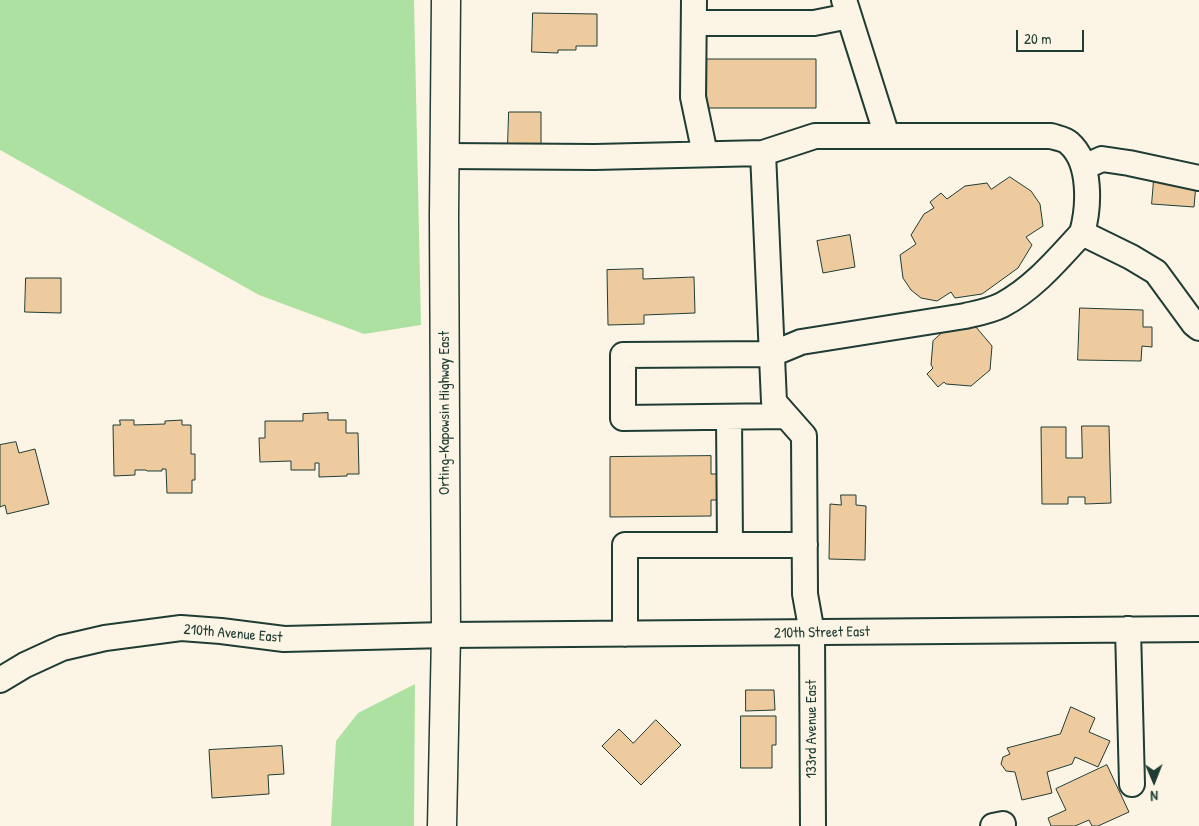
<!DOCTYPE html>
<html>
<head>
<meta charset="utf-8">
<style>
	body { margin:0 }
	#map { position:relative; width:1199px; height:826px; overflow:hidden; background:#fcf5e5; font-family:"Patrick Hand",sans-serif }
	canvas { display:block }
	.north { position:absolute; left:1129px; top:756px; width:50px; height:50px; -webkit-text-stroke:4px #fcf5e5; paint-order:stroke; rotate:179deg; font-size:14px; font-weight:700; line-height:20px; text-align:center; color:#1f3d34 }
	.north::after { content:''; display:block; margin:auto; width:18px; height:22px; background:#1f3d34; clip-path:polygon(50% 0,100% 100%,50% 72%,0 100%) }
	.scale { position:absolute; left:1016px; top:30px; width:68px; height:22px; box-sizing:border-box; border:2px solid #1f3d34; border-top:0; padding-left:6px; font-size:15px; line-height:18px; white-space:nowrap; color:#1f3d34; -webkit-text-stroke:4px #fcf5e5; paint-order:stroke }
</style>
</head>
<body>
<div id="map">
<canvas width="1199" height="826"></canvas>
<div class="north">N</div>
<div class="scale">20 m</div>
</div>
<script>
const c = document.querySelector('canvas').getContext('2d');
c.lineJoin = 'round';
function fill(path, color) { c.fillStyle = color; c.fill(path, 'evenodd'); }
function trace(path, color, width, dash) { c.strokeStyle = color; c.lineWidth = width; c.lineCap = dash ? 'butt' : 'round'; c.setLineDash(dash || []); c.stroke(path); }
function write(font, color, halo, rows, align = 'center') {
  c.font = font + ' "Patrick Hand",sans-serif'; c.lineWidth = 4.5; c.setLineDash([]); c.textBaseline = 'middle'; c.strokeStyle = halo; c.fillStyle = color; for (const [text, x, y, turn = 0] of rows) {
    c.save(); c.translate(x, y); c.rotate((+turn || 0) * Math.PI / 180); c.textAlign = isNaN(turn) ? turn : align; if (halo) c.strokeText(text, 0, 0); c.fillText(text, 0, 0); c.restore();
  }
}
fill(new Path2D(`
	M0 0H414L421 325 364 334 259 295 0 150Z
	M415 684 414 826H331L336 741 358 713Z`), '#ade1a2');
const building = new Path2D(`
	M533 13 597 14V46H576V50H558V53L532 52Z
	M707 59H816V108H707Z
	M509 112H541V144H508Z
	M1010 177 1031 191 1040 204 1043 226 1026 237 1032 245 1018 268 982 294 955 298 951 292 937 301 921 298 911 290 903 278 900 255 916 244 911 235 924 214 934 208 930 202 941 193 947 199 965 186 987 183 991 189Z
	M1154 180 1196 184 1194 207 1152 204Z
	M850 235 855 267 823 273 817 241Z
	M643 269V279L694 277 695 313 644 315V324L608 325 607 270Z
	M26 278H61V313L25 312Z
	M1080 308 1143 310V327H1152V347L1142 346 1141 361 1078 360Z
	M951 325 976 327 992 346 990 370 971 386 946 384 944 382 938 387 927 374 933 368 931 365 933 341Z
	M328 413V420H346V433H358L359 474H347V476L319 477V463H315V470H291V461L260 462 259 438H265V421H303V414Z
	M120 420H134V425L165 424V421L182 420V425H191V454H195V480H192V493H167L166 469H162V471H147L146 470H135V475L114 476 113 425H120Z
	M1082 426H1109L1111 503 1085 504V497H1068V504H1042L1041 427H1066V458H1082Z
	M16 442 19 453 35 449 49 504 7 514 5 505 0 507V445Z
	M711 456V474H723L724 500H711V516L610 517V457Z
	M841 495H856V505L866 506 865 560 829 559 830 504 841 505Z
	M746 690H774L775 710 746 711Z
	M1071 707 1095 718 1089 732 1110 741 1098 767 1075 757 1072 764 1047 772 1052 793 1022 800 1015 772 1006 771 1001 764 1003 757 1010 754 1007 748 1060 734Z
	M741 716H776V745H772V768H741Z
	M656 720 681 745 641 785 602 746 619 729 633 743Z
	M282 746 284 774 268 775 269 794 212 798 209 750Z
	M1107 765 1129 812 1098 826H1092L1089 820 1075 826H1051L1048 818 1066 810 1056 789Z`);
fill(building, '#eecb9f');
trace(building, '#1f3d34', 1);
const minor = new Path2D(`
	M694 0 693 97 705 154
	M844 0 887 136
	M694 23H814L849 16
	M763 153 774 402 804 436 805 594 812 633 813 826
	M444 156 595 157 763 153 815 136H1051C1057 138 1065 139 1069 143 1092 163 1089 208 1082 233L1131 257 1156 272 1194 324 1199 328
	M1084 167 1102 159 1129 163 1199 178
	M786 416 623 418V355L772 354 801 342 965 316C978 313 990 311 1002 305 1034 288 1058 259 1082 233
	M729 417 730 545
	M1128 629 1132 784
	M625 634V545H805
	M0 680 25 665 62 648 105 638 181 628 221 631 284 639 446 635 1199 629
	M993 826 1003 824`);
const major = new Path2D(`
	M442 826 446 635 444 216 446 0`);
trace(minor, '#1f3d34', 28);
trace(major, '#1f3d34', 31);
trace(minor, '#fcf5e5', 24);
trace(major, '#fcf5e5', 28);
write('15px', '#1f3d34', '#fcf5e5', [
	["Orting-Kapowsin Highway East",445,413,-90],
	["210th Street East",822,633,-1],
	["210th Avenue East",233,634,5],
	["133rd Avenue East",812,729,-90]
]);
</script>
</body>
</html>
